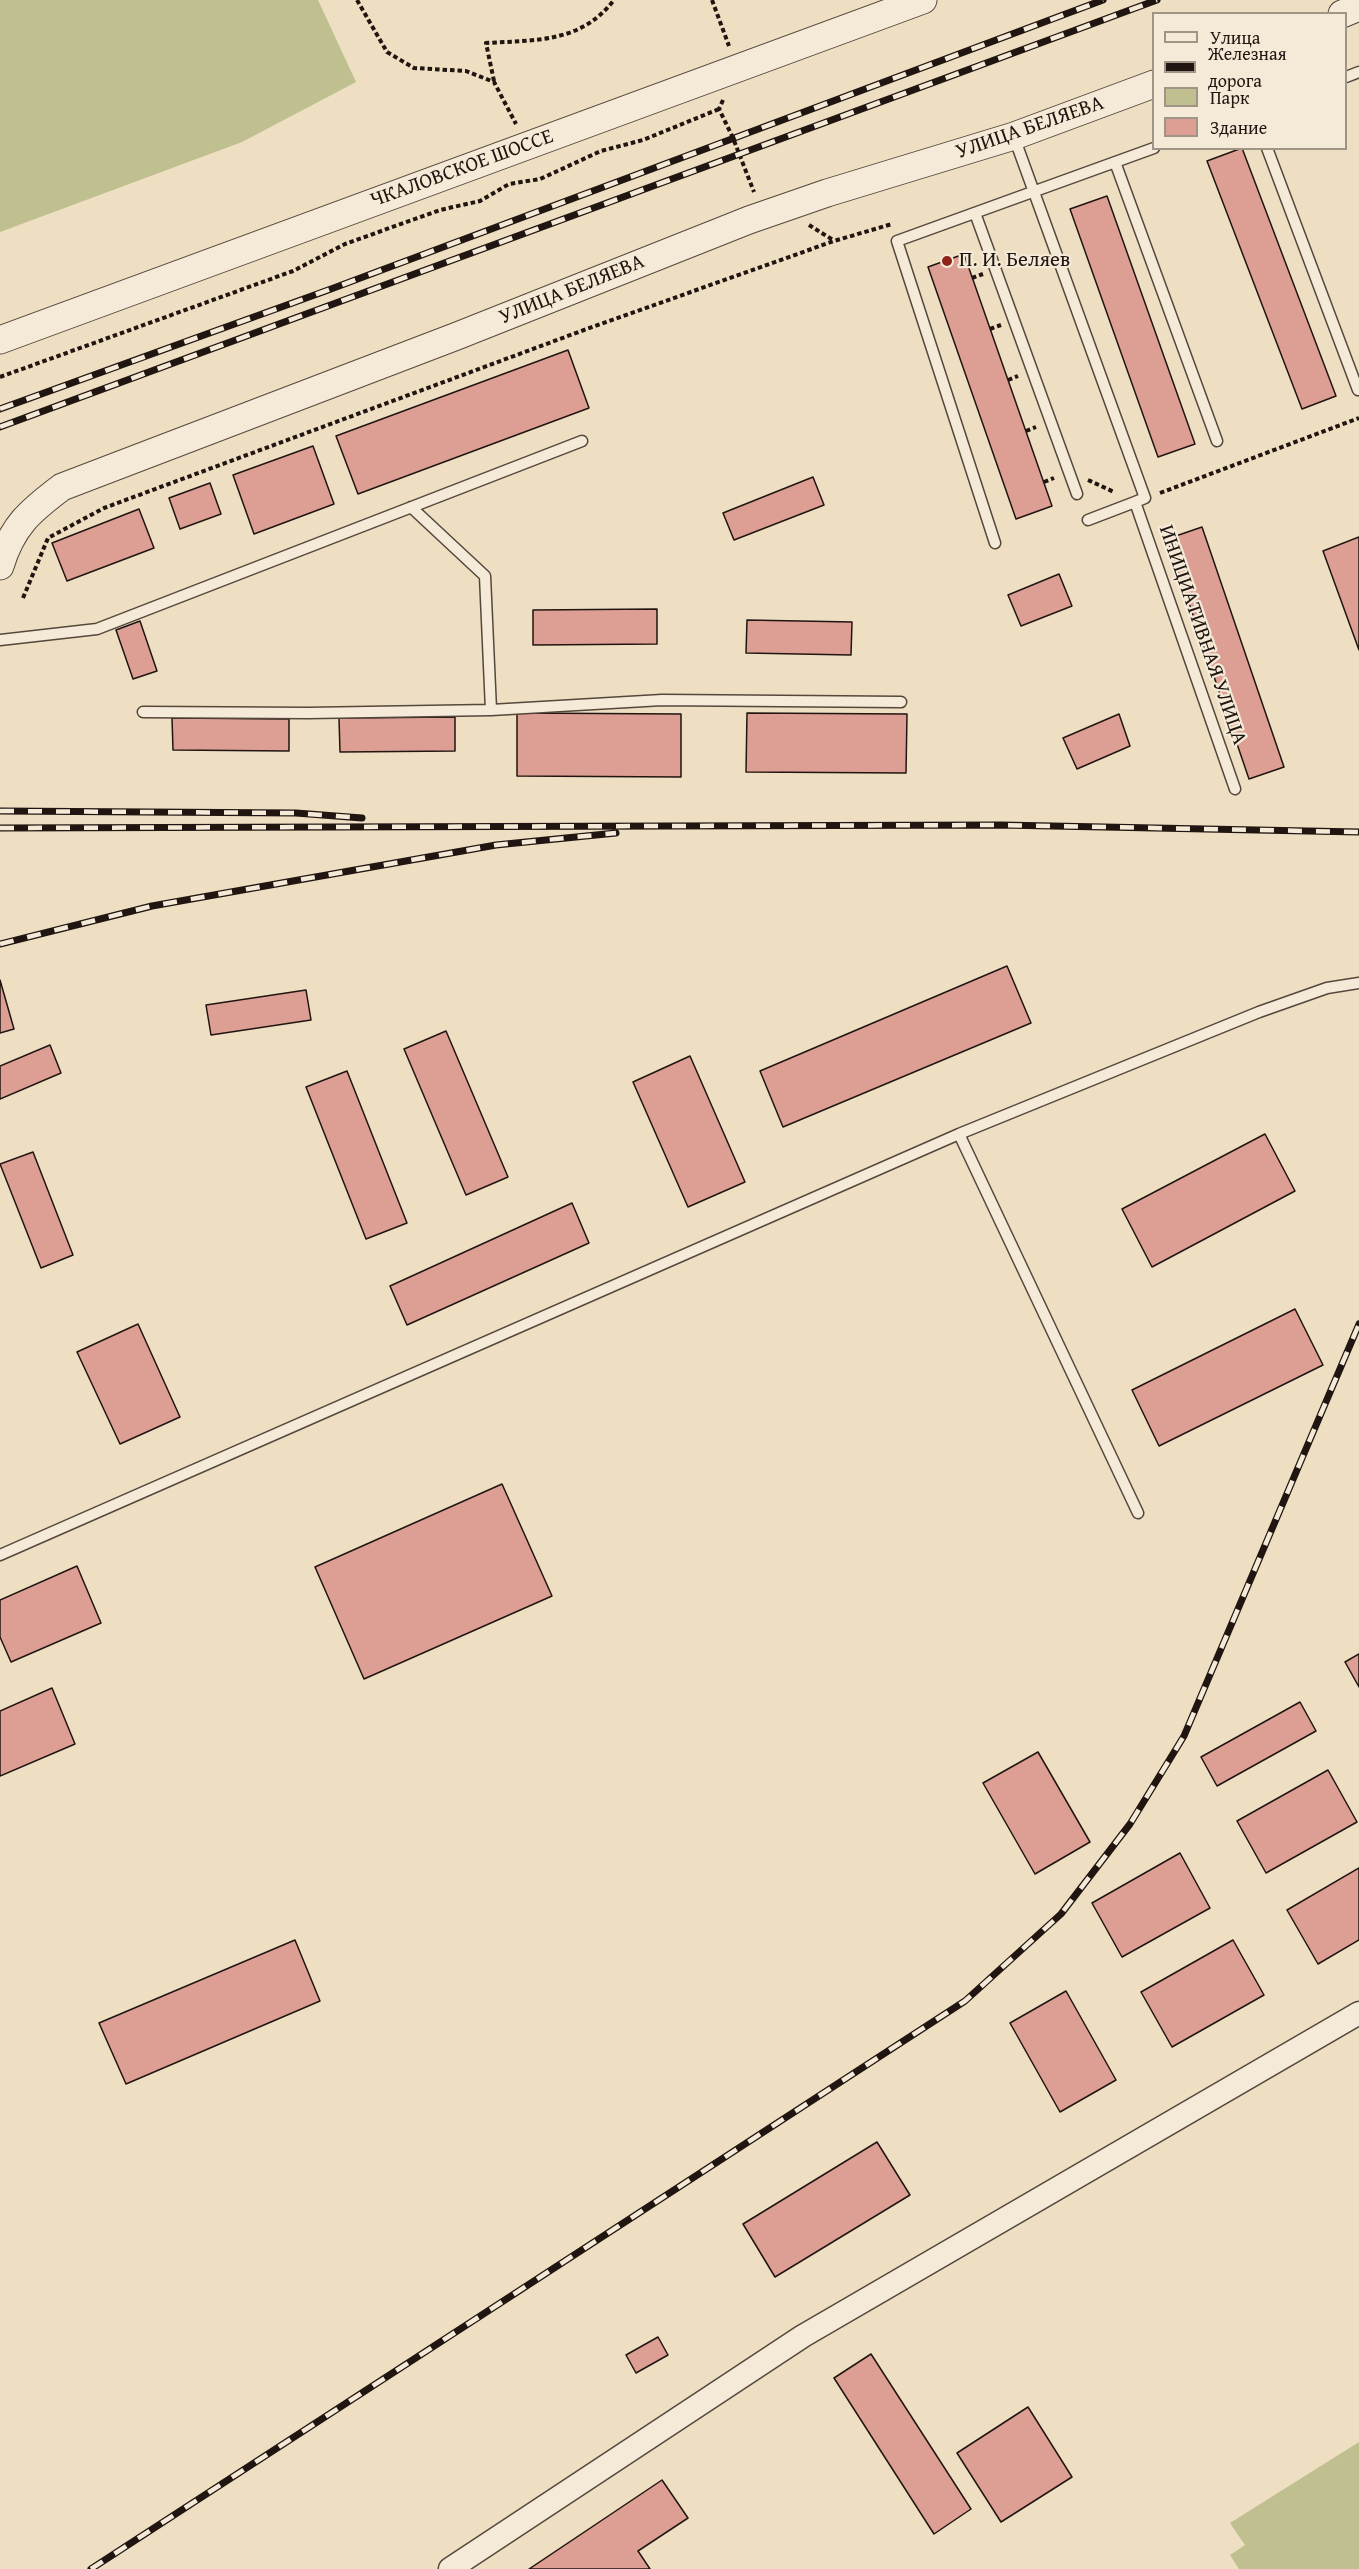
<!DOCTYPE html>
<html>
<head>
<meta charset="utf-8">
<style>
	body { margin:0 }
	#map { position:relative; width:1359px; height:2569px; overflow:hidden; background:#eedec2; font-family:"Gentium Book Plus",serif }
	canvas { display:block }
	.legend { position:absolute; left:1152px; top:12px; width:195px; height:138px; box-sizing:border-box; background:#f4ead7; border:2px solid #9f9587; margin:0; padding:8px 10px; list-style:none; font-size:18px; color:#201510 }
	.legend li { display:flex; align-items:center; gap:12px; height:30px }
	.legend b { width:30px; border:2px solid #9f9587 }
</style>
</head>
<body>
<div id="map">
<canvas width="1359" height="2569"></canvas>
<ul class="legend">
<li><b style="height:8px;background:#f4ead7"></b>Улица</li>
<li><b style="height:8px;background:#201510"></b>Железная дорога</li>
<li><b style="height:16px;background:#bfbf8f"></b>Парк</li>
<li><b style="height:16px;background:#dd9f93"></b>Здание</li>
</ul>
</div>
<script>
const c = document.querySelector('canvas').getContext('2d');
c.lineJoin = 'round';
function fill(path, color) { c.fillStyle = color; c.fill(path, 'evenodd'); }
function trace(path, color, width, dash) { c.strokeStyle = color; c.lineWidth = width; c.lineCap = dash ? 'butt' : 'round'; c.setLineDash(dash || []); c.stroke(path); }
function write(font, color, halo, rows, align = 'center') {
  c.font = font + ' "Gentium Book Plus",serif'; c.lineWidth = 4.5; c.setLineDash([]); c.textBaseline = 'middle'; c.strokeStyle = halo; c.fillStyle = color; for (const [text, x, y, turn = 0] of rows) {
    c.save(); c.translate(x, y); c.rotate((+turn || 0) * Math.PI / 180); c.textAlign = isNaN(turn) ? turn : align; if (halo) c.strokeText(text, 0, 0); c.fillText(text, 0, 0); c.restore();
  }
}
fill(new Path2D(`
	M0 0H318L356 82 242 142 0 232Z
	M1359 2442V2569H1239L1230 2555 1245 2545 1230 2523Z`), '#bfbf8f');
const building = new Path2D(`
	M1242 148 1336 396 1302 409 1207 161Z
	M1107 196 1195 444 1158 457 1070 209Z
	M964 254 1052 506 1016 519 928 267Z
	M568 350 589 408 358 494 336 436Z
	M313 446 334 504 254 534 233 475Z
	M813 477 824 505 734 540 723 513Z
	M210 483 221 514 180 529 169 498Z
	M139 509 154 548 67 581 52 543Z
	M1202 527 1284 767 1249 779 1167 539Z
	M1359 537V650L1323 551Z
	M1059 574 1072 606 1021 626 1008 595Z
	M657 609V644L533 645V610Z
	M747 620 852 622 851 655 746 653Z
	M140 621 157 671 133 679 116 630Z
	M517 713 681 714V777L517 776Z
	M747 713 907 714 906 773 746 772Z
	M1119 714 1130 746 1077 769 1063 738Z
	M455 717V751L340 752 339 718Z
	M172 718 289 719V751L173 750Z
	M1007 966 1031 1023 783 1127 760 1071Z
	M0 980 14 1029 0 1033Z
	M306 990 311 1020 211 1035 206 1005Z
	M446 1031 508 1177 466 1195 404 1049Z
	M50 1045 61 1073 0 1099V1066Z
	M690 1056 745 1182 688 1207 633 1082Z
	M347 1071 407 1223 366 1239 306 1087Z
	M1265 1134 1295 1191 1152 1267 1122 1209Z
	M33 1152 73 1255 41 1268 0 1164Z
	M572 1203 589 1243 407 1325 390 1286Z
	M1295 1309 1323 1365 1159 1446 1132 1390Z
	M138 1324 180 1417 120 1444 77 1352Z
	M502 1484 552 1596 364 1679 315 1567Z
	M77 1566 101 1623 11 1662 0 1637V1600Z
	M1359 1654V1687L1345 1662Z
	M52 1688 75 1744 0 1776V1711Z
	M1300 1702 1316 1731 1217 1786 1201 1757Z
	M1038 1752 1090 1842 1035 1874 983 1783Z
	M1328 1770 1357 1822 1266 1873 1237 1821Z
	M1180 1853 1210 1908 1122 1957 1092 1903Z
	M1359 1868V1940L1318 1964 1287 1910Z
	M295 1940 320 2001 126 2084 99 2023Z
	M1233 1940 1264 1995 1172 2047 1141 1992Z
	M1066 1991 1116 2080 1060 2112 1010 2023Z
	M877 2142 910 2195 775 2277 743 2224Z
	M658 2337 668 2355 636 2373 626 2355Z
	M871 2354 971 2509 934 2534 834 2378Z
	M1028 2407 1072 2477 1001 2522 957 2453Z
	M662 2480 688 2518 638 2551 650 2569H529Z`);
fill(building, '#dd9f93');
trace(building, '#201510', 1.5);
const service = new Path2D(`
	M1346 77 1359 72
	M1014 137 1145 498 1135 502 1235 789
	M1267 148 1358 390
	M1115 162 1217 441
	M975 213 1077 494
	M411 507 485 576 491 710
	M1088 520 1135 502
	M995 543 897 241 1154 148
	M0 640 97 629 582 441
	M143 712 308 713 491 710 662 700 901 702
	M959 1134 1138 1513
	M0 1555 959 1134 1259 1012 1327 988 1359 983`);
const minor = new Path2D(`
	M450 2569 803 2336 1359 2013`);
const tertiary = new Path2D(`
	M1342 14 1359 7
	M0 340 923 0
	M0 566C12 526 30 511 62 487L457 336 749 220 827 193 1014 136 1154 84`);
trace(service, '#54473c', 13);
trace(minor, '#54473c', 25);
trace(tertiary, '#54473c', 29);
trace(new Path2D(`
	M357 0 387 52 414 68 466 71 494 82 516 124
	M712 0 729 46
	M494 81 486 43C536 40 581 43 614 0
	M723 100 719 109 733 138 754 192
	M809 225 833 240
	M972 278 983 274
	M990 329 1001 325
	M0 377 293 271 345 244 440 210 480 201 509 184 540 179 601 151 643 140 719 109
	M1008 380 1018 376
	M1026 431 1036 427
	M1088 480 1114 492
	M1044 482 1054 478
	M1160 493 1359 418
	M23 598 48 538 104 508 584 330 834 241 892 224`), '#201510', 4, [4.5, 3]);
trace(service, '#f4ead7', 10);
trace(minor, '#f4ead7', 22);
trace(tertiary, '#f4ead7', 27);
const rail = new Path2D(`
	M0 409 331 289 1103 0
	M0 427 1157 0
	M0 811 296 813 362 818
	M0 828 1001 825 1359 832
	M0 944 152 906 496 845 616 833
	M91 2569 965 2001 1061 1914 1130 1824 1184 1736 1359 1324`);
trace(rail, '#201510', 7);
trace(rail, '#f4ead7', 4.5, [14]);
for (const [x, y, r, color] of [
	[947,261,6,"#8f2418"]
]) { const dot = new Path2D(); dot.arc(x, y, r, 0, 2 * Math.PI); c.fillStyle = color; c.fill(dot); trace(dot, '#f4ead7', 2); }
write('21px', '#201510', '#f4ead7', [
	["УЛИЦА БЕЛЯЕВА",1030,128,-19],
	["ЧКАЛОВСКОЕ ШОССЕ",462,169,-20],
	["УЛИЦА БЕЛЯЕВА",572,290,-22],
	["ИНИЦИАТИВНАЯ УЛИЦА",1202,635,71]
]);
write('21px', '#201510', '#f4ead7', [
	["П. И. Беляев",959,261]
], 'left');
</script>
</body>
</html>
